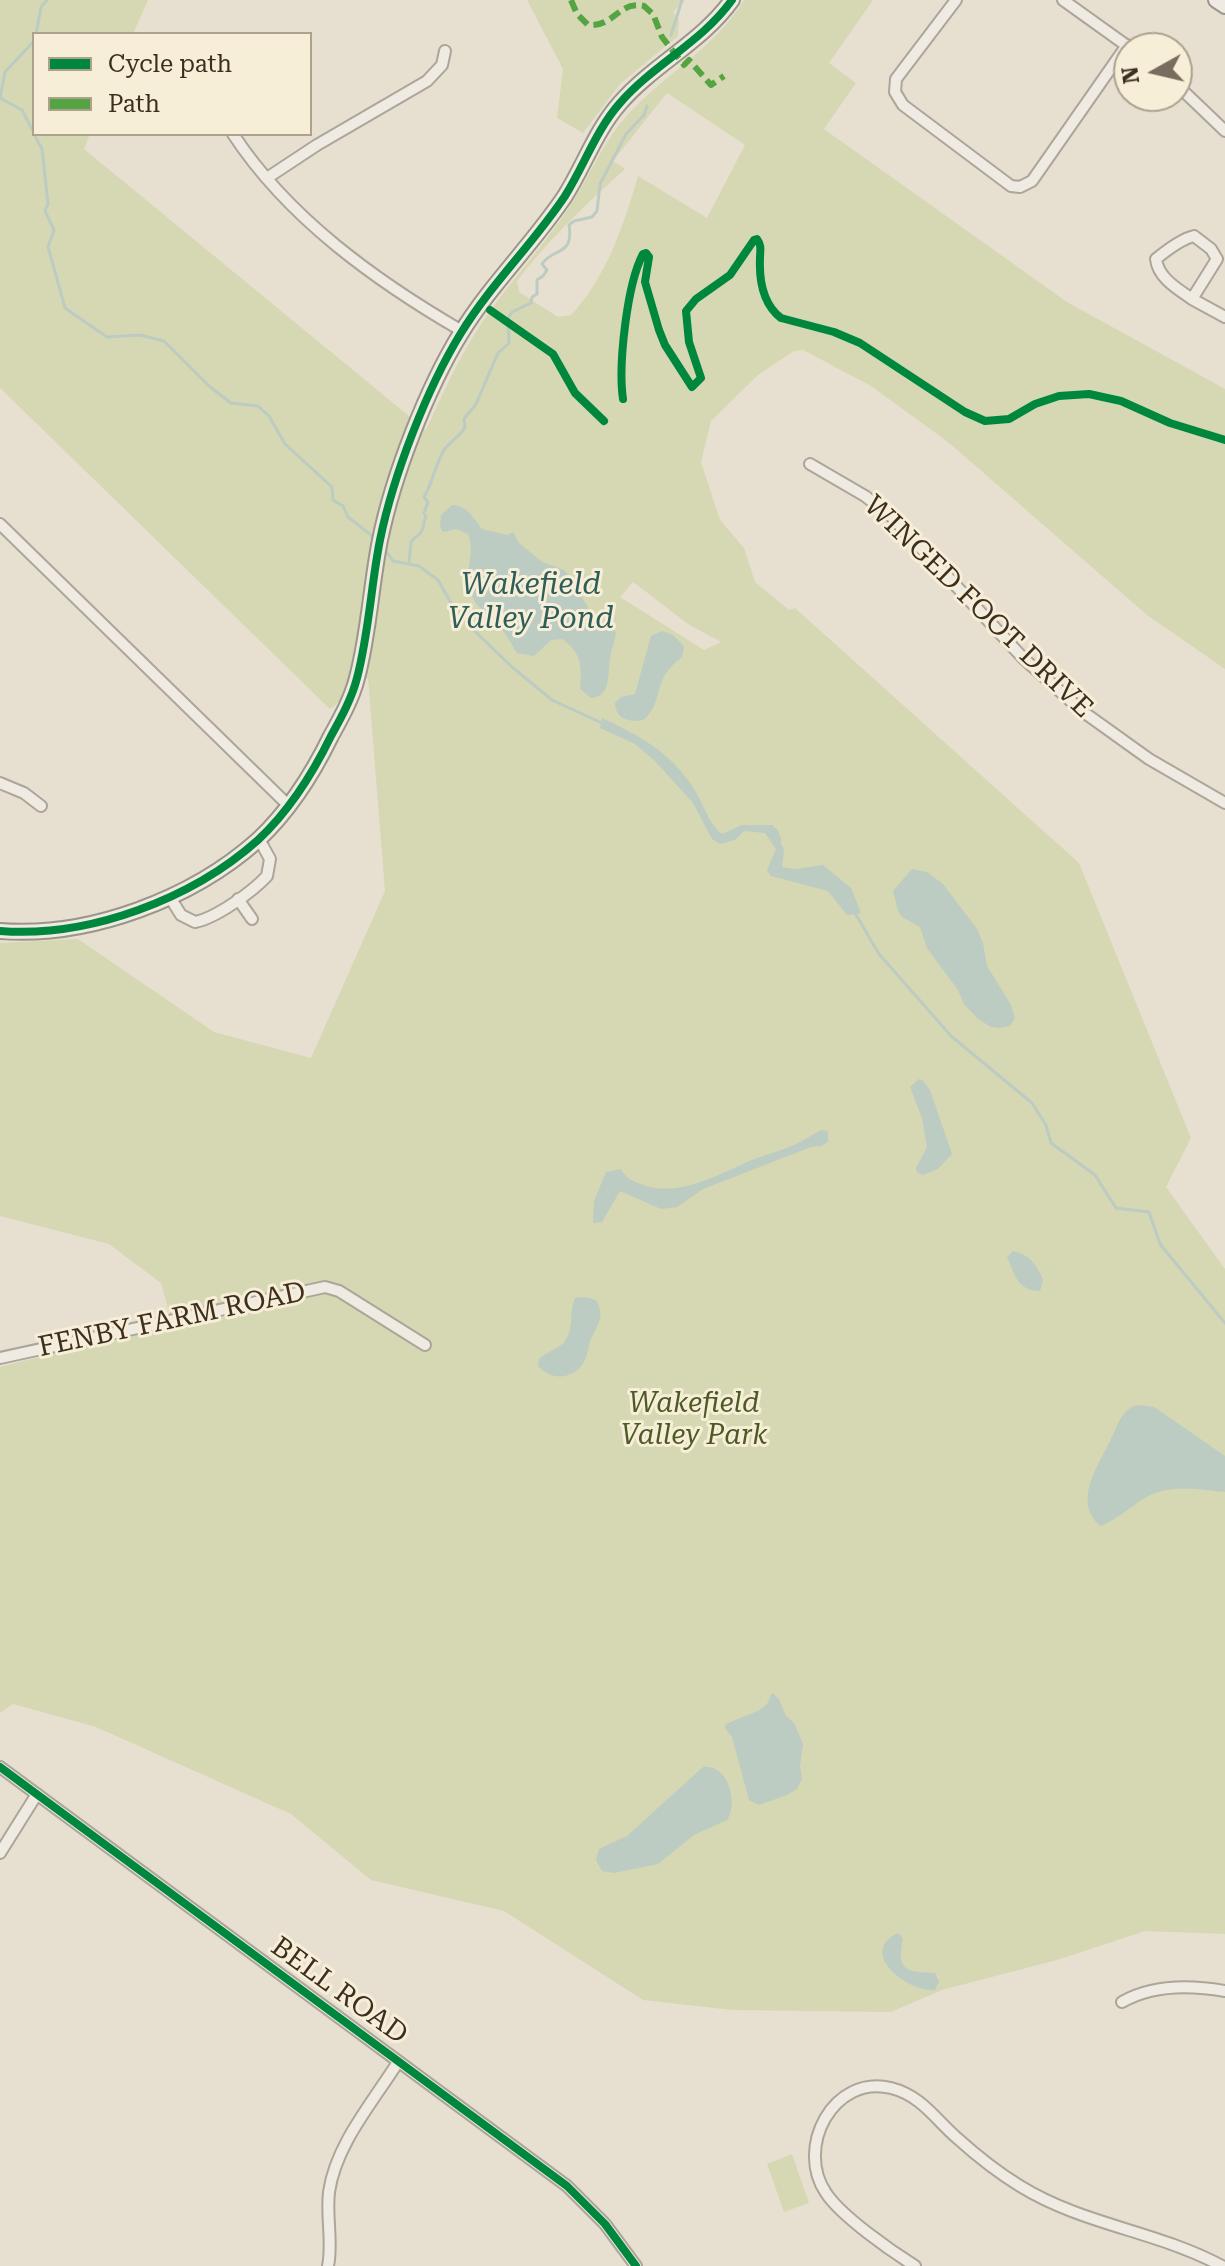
<!DOCTYPE html>
<html>
<head>
<meta charset="utf-8">
<style>
	body { margin:0 }
	#map { position:relative; width:1225px; height:2266px; overflow:hidden; background:#e7e0d1; font-family:"Roboto Serif",serif }
	canvas { display:block }
	.legend { position:absolute; left:32px; top:32px; width:280px; height:104px; box-sizing:border-box; background:#f7eed8; border:2px solid #ada18e; margin:0; padding:10px 14px; list-style:none; font-size:24px; color:#3d2e20 }
	.legend li { display:flex; align-items:center; gap:16px; height:40px }
	.legend b { width:40px; border:2px solid #ada18e }
	.north { position:absolute; left:1113px; top:32px; width:80px; height:80px; box-sizing:border-box; background:#f7eed8; border:2px solid #ada18e; border-radius:50%; rotate:262deg; font-size:22px; font-weight:700; line-height:32px; text-align:center; color:#3d2e20 }
	.north::after { content:''; display:block; margin:auto; width:28px; height:36px; background:#786c5e; clip-path:polygon(50% 0,100% 100%,50% 72%,0 100%) }
</style>
</head>
<body>
<div id="map">
<canvas width="1225" height="2266"></canvas>
<ul class="legend">
<li><b style="height:10px;background:#00873e"></b>Cycle path</li>
<li><b style="height:10px;background:#54a441"></b>Path</li>
</ul>
<div class="north">N</div>
</div>
<script>
const c = document.querySelector('canvas').getContext('2d');
c.lineJoin = 'round';
function fill(path, color) { c.fillStyle = color; c.fill(path, 'evenodd'); }
function trace(path, color, width, dash) { c.strokeStyle = color; c.lineWidth = width; c.lineCap = dash ? 'butt' : 'round'; c.setLineDash(dash || []); c.stroke(path); }
function write(font, color, halo, rows, align = 'center') {
  c.font = font + ' "Roboto Serif",serif'; c.lineWidth = 6; c.setLineDash([]); c.textBaseline = 'middle'; c.strokeStyle = halo; c.fillStyle = color; for (const [text, x, y, turn = 0] of rows) {
    c.save(); c.translate(x, y); c.rotate((+turn || 0) * Math.PI / 180); c.textAlign = isNaN(turn) ? turn : align; if (halo) c.strokeText(text, 0, 0); c.fillText(text, 0, 0); c.restore();
  }
}
fill(new Path2D(`
	M0 0H148L133 34H34V134H90L84 149 426 430C443 393 460 355 483 321 509 283 542 248 568 209 586 182 599 151 619 125 656 78 713 52 744 0H873L829 63 856 83 824 129 1067 302 1225 389V669L1147 615 948 442 871 386 803 350 794 351 758 375 711 421 701 462 720 520 744 548 755 582 789 610 795 608 1079 863 1191 1138 1166 1187 1225 1269V1934L1145 1931 1057 1960 942 1990 891 2012 732 2010 643 2000 504 1911 371 1880 291 1814 96 1727 13 1704 0 1713V1367L172 1323 161 1283 109 1244 0 1216V943L78 939 214 1032 311 1058 385 891 368 678 330 709 0 388ZM667 93 745 145 707 218 638 176C624 225 606 278 571 315L558 317 519 292 517 281C549 239 586 204 625 169L613 161ZM633 582 688 624 721 642 704 650 620 597Z
	M527 0H685L673 12 679 19 678 36 620 84 583 133 557 118 563 69Z
	M792 2154 809 2203 784 2212 767 2164Z`), '#d6d7b3');
fill(new Path2D(`
	M452 505C468 506 473 518 482 529L507 535 513 532 519 543 542 562 564 570 569 575 589 609 616 632C615 641 611 650 610 659 607 674 612 696 591 698L580 689C582 666 582 653 562 639L551 640 534 656 517 653C512 646 509 638 503 631 490 616 472 607 469 585 466 568 475 551 468 534L456 529 443 532 440 527 441 515Z
	M662 631 673 635 684 646 682 657C651 680 665 698 645 719 631 724 615 719 615 703L621 697 635 694 651 636Z
	M602 718C638 735 669 751 692 786 702 800 708 824 722 834L742 825H773L784 850 782 867 796 869 823 865 851 888 861 913 847 915 828 891 771 876 767 870 776 849 765 833 744 831 735 840 720 844 712 839 693 803 654 760 635 744 600 728Z
	M912 869 927 872 943 884 977 929 983 943 987 966 1011 1005 1015 1018 1010 1026 1000 1028 991 1027 978 1019 964 1004 958 990 927 948 920 927 902 917 898 911 893 891Z
	M919 1079 922 1080 930 1090 952 1154 938 1169 923 1175 917 1172 916 1168 927 1147 922 1118 910 1087Z
	M822 1130 828 1131V1142L821 1146 811 1147 703 1189 677 1207 661 1209 620 1191 602 1222 593 1223 594 1201 606 1172 621 1169C627 1180 635 1182 646 1186 680 1196 716 1176 747 1162 765 1154 783 1151 800 1142 808 1138 814 1133 822 1130Z
	M1013 1251C1029 1254 1037 1265 1043 1280L1040 1291C1018 1291 1015 1275 1007 1257Z
	M586 1297 596 1300C606 1318 597 1325 590 1341 588 1349 587 1359 582 1365 570 1380 551 1380 538 1366L539 1359C546 1352 559 1349 565 1341 574 1328 569 1312 575 1298Z
	M1137 1405 1154 1407 1225 1456V1492C1193 1489 1165 1482 1137 1503 1129 1509 1109 1524 1100 1526 1072 1500 1099 1465 1111 1439 1118 1425 1121 1410 1137 1405Z
	M772 1693 779 1699 786 1716 794 1723 803 1744 800 1766 802 1779 797 1789 787 1795 759 1805 749 1800 732 1737 725 1728 726 1724 760 1710 767 1704Z
	M703 1767C730 1764 738 1806 727 1820L694 1835 658 1864 614 1873 602 1871 596 1860 599 1849 627 1836Z
	M898 1933 903 1938C897 1969 903 1972 935 1973L939 1982 935 1990C909 1993 856 1953 898 1933Z`), '#bcccc2');
trace(new Path2D(`
	M36 34 41 7 47 0
	M671 35 682 0
	M34 41 5 72 0 98 22 110 34 133
	M34 134 42 149 48 204 45 211 54 230 48 247 65 308 107 337 140 335 164 341 209 386 231 403 258 406 269 416 285 444 332 487 333 500 343 506 348 517 375 538
	M385 550 393 561 419 566 438 580 457 614 512 667 552 700 604 724
	M409 562 411 542C419 531 421 538 424 523 425 513 428 522 424 513L428 502 424 497C433 482 435 465 444 450 451 440 460 437 465 427L464 419 476 404 498 353 509 343 508 318 512 312 531 303 532 297 537 294V280L543 276 547 270 542 264C553 247 574 257 569 225L574 221 592 217 597 211 600 184 626 134 644 115 647 106
	M771 828 776 830 780 840
	M855 913 879 954 951 1036 1032 1103 1046 1125 1051 1143 1095 1175 1116 1208 1149 1212 1160 1244 1225 1323`), '#bcccc2', 3);
const street = new Path2D(`
	M956 0 896 79 895 92 903 105 1011 186 1020 187 1032 181 1127 45
	M1063 0 1130 48
	M1177 85 1225 131
	M233 134C288 218 376 281 462 331
	M267 178 317 145 427 81 442 65 445 51
	M1194 236 1211 249 1217 259 1192 299C1178 289 1158 278 1156 259 1167 250 1181 239 1194 236Z
	M1192 299 1225 317
	M810 464 865 496 892 517 1023 658 1082 711 1149 759 1225 803
	M0 524 288 805
	M0 783 24 793 41 806
	M171 899 181 915 195 922C216 918 252 892 267 876L270 859 259 839
	M238 899 252 919
	M0 1358 325 1287 339 1291 425 1345
	M0 1767 567 2186 605 2224 636 2266
	M0 1853 37 1794
	M1122 2002C1153 1984 1191 1985 1225 1991
	M328 2266C333 2242 326 2217 329 2192 336 2144 373 2102 398 2062
	M915 2266C891 2251 841 2216 826 2193 795 2148 833 2074 891 2088 922 2096 935 2119 957 2138 977 2156 997 2172 1020 2186 1083 2225 1157 2231 1222 2266`);
const secondary = new Path2D(`
	M1216 0 1225 6
	M0 931C89 938 192 899 258 840 288 812 313 773 331 736 341 718 352 698 357 678 369 633 371 585 380 540 393 476 427 388 461 333 491 284 533 244 565 196 584 166 596 130 620 103 654 64 702 42 732 0`);
trace(street, '#ada599', 14);
trace(secondary, '#9c958a', 18);
trace(street, '#efebe3', 10);
trace(secondary, '#efebe3', 14);
trace(new Path2D(`
	M571 0 577 14 588 25C615 27 619 0 644 6L653 14 662 37 684 65 689 60 711 85 724 76`), '#54a441', 6, [12, 6]);
trace(new Path2D(`
	M490 310 553 354 575 393 604 421
	M623 399C618 365 627 284 643 254L646 253 649 257 645 282 659 330 665 345 692 387 701 378 689 342 686 311 696 299 730 275 754 240 757 239C762 246 760 250 760 258 759 281 763 304 781 318L834 332 860 343 965 412 985 421 1009 419 1035 404 1059 396 1089 394 1121 401 1170 423 1225 440
	M0 931C89 938 192 899 258 840 288 812 313 773 331 736 341 718 352 698 357 678 369 633 371 585 380 540 393 476 427 388 461 333 491 284 533 244 565 196 584 166 596 130 620 103 654 64 702 42 732 0
	M0 1767 567 2186 605 2224 636 2266`), '#00873e', 8);
write('28px', '#3d2e20', '#f7eed8', [
	["WINGED FOOT DRIVE",978,607,44],
	["FENBY FARM ROAD",172,1320,-12],
	["BELL ROAD",339,1991,36]
]);
write('italic 28px', '#4d5a26', '#f7eed8', [
	["Wakefield",694,1404],
	["Valley Park",694,1436]
]);
write('italic 30px', '#2f5d5a', '#f7eed8', [
	["Wakefield",531,585],
	["Valley Pond",531,619]
]);
</script>
</body>
</html>
